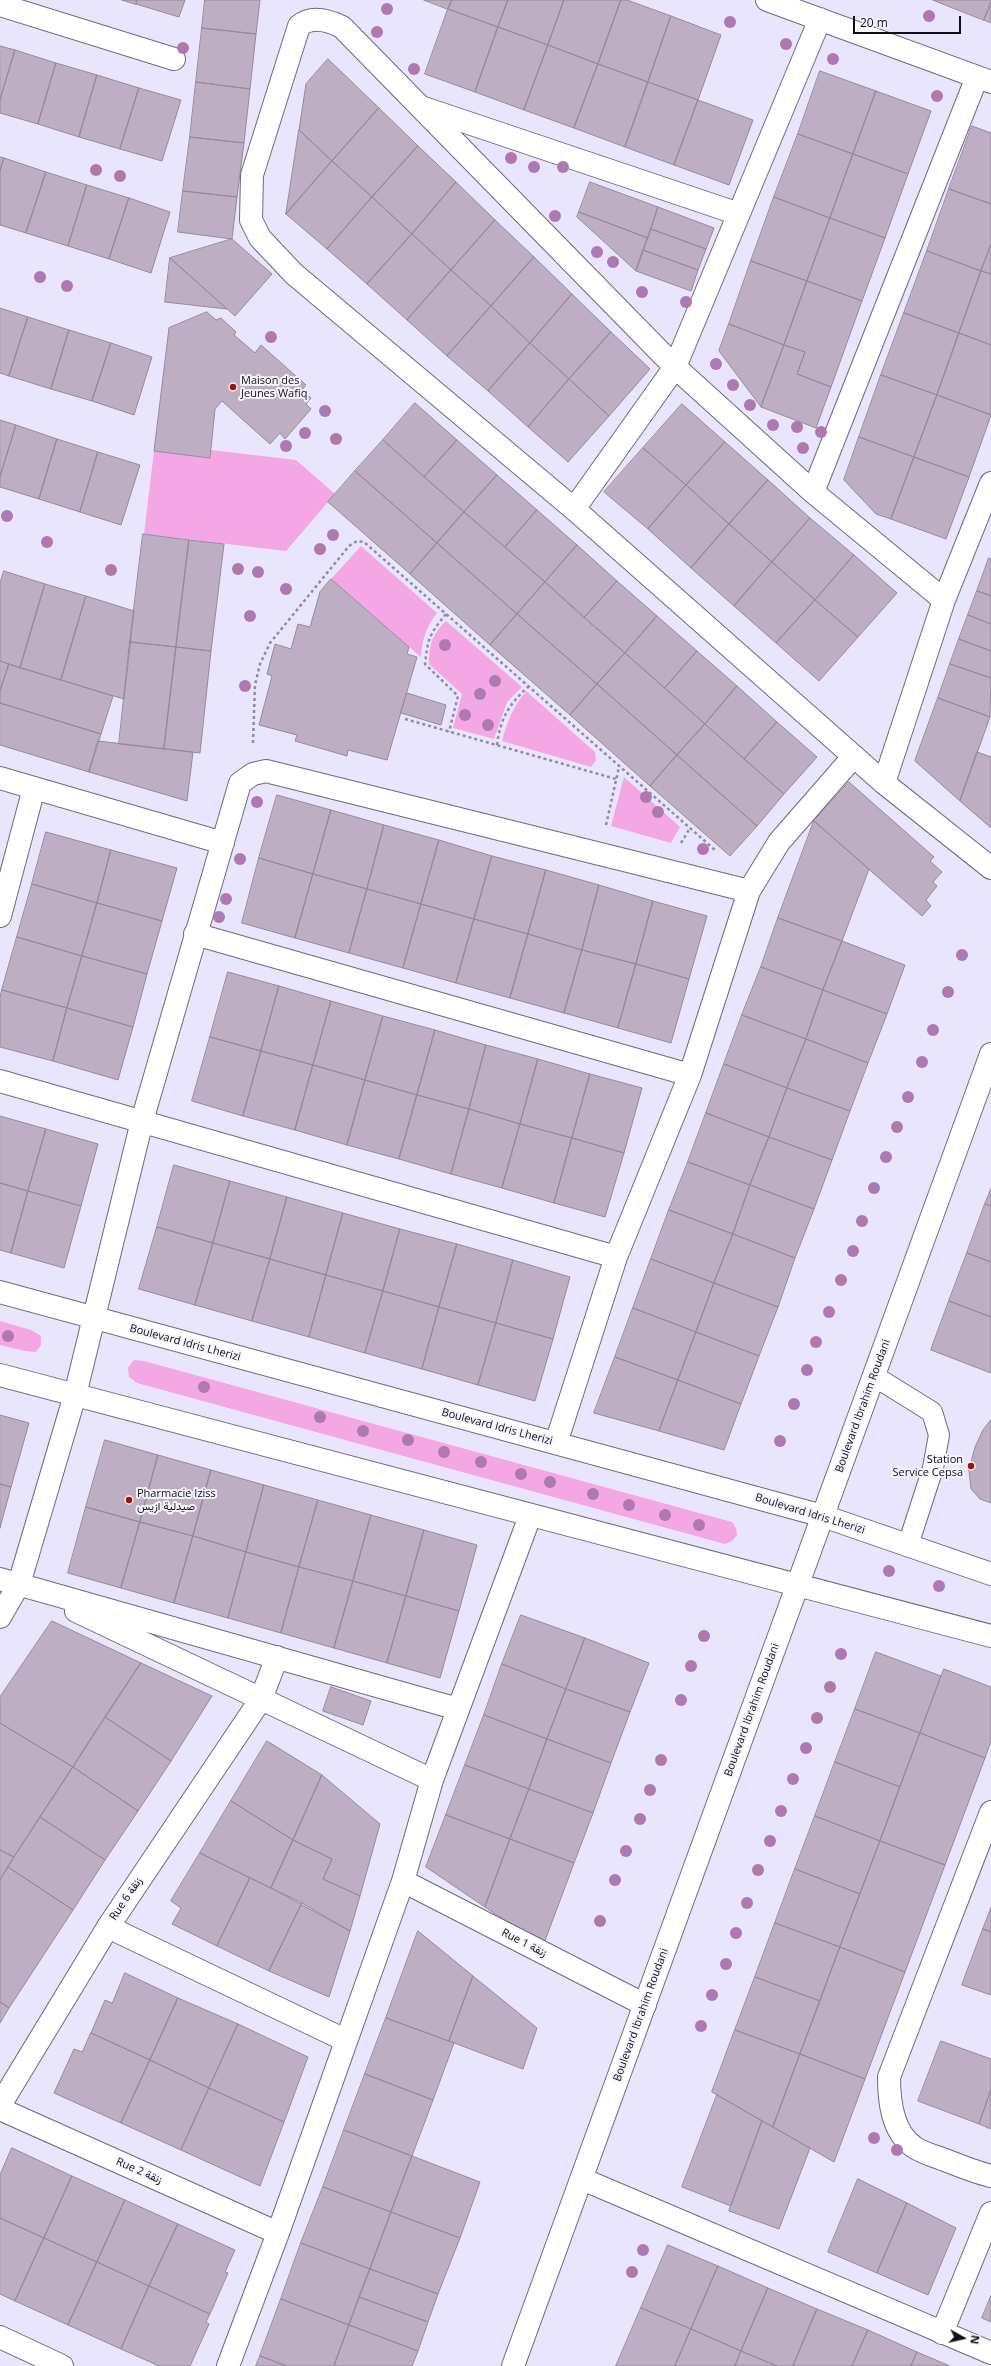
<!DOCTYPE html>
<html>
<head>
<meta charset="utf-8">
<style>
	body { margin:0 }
	#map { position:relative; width:991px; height:2366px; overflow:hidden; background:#eae5fe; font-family:"Open Sans",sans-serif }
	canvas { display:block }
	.north { position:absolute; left:943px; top:2318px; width:40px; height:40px; -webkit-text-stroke:3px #f6f4ff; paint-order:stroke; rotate:98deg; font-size:11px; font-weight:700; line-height:16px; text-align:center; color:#100e16 }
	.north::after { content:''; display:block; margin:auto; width:14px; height:18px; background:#100e16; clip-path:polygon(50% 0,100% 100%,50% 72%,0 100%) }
	.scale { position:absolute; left:853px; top:16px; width:108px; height:18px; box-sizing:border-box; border:2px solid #100e16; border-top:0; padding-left:5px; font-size:12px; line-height:14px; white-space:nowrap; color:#100e16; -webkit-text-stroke:3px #f6f4ff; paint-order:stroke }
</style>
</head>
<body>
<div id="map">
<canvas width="991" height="2366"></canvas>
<div class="north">N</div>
<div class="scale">20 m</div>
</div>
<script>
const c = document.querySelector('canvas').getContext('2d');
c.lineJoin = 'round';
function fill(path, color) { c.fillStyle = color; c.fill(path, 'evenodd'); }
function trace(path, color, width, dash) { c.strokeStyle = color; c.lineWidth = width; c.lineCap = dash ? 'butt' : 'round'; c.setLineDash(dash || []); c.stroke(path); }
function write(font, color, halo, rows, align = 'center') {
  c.font = font + ' "Open Sans",Vazirmatn,sans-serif'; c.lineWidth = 4; c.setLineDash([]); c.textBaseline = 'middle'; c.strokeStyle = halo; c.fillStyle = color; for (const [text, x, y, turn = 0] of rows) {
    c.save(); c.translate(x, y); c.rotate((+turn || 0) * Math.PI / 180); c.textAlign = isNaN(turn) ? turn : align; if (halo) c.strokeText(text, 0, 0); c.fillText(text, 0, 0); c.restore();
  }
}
fill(new Path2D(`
	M211 450 296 460 335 494 286 551 144 534 154 451 209 458Z
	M361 546 437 613C426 627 422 640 421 657L331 579Z
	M446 621 522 687 507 702 494 739 453 728 462 694 429 664C428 646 433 633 446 621Z
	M526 691 595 752 596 760 591 767 502 741C507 722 513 707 526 691Z
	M624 777 680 827 671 843 611 826Z
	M0 1321 31 1330 41 1336V1345L36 1352 25 1351 0 1345Z
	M134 1360 144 1361 732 1522 736 1528 737 1535 732 1541 725 1544 137 1383 129 1377 128 1368Z`), '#f3a7e4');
const building = new Path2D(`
	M122 0H137L136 4Z
	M137 0H185L179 17 136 4Z
	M205 0H260L256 34 202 28Z
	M424 0H452L448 9Z
	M452 0H508L498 27 448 9Z
	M508 0H564L548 45 498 27Z
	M564 0H621L598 64 548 45Z
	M621 0H627L671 16 648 82 598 64Z
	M933 0H991V2L984 20Z
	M991 2V23L984 20Z
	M448 9 498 27 475 92 425 74Z
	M671 16 721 35 698 100 648 82Z
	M498 27 548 45 524 110 475 92Z
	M202 28 256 34 250 89 196 82Z
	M548 45 598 64 574 128 524 110Z
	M0 46 15 50 0 100Z
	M15 50 56 63 38 124 0 113V100Z
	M328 59 379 108 332 161 299 130 306 84Z
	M56 63 97 75 79 137 38 124Z
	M598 64 648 82 625 147 574 128Z
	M820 71 876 91 853 154 798 134Z
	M97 75 139 88 120 149 79 137Z
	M196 82 250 89 244 143 190 137Z
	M648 82 698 100 674 165 625 147Z
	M139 88 181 100 162 161 120 149Z
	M876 91 931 111 908 174 853 154Z
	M698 100 753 120 729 185 674 165Z
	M379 108 418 146 372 197 332 161Z
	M972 126 991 133V204L949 189Z
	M299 130 332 161 286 214Z
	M798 134 853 154 830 218 774 197Z
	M190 137 244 143 237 197 183 191Z
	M418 146 456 182 412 234 372 197Z
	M853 154 908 174 885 238 830 218Z
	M0 157 4 158 0 171Z
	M4 158 46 172 26 233 0 225V171Z
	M332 161 372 197 327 249 286 214Z
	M46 172 87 185 68 246 26 233Z
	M456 182 495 220 451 270 412 234Z
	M590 182 658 207 648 238 579 212Z
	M87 185 129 198 109 259 68 246Z
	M949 189 991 204V244L981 271 927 251Z
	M183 191 237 197 232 239 178 232Z
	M372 197 412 234 367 284 327 249Z
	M774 197 830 218 807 281 751 261Z
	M129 198 170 212 151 273 109 259Z
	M658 207 714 228 706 249 651 229Z
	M579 212 648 238 636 271 577 217Z
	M830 218 885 238 862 301 807 281Z
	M495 220 534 257 491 306 451 270Z
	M651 229 706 249 698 270 643 250Z
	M412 234 451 270 407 320 367 284Z
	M232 239 272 274 235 316 170 258Z
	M991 244V274L981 271Z
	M643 250 698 270 691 291 636 271Z
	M927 251 981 271 959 333 904 313Z
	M534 257 572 294 530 343 491 306Z
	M170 258 227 309 165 302Z
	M751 261 807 281 784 345 729 324Z
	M451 270 491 306 447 356 407 320Z
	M981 271 991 274V345L959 333Z
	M807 281 862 301 831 387 797 374 805 352 784 345Z
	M572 294 611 332 569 379 530 343Z
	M491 306 530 343 488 391 447 356Z
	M0 308 28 317 9 376 0 373Z
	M207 312 216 320 221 318 236 332 234 335 255 353 261 345 306 385 302 390 311 398 306 404 311 409 285 439 280 433 270 444 222 401 215 409 210 458 154 451 169 328Z
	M904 313 959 333 937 395 881 375Z
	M28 317 69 330 51 389 9 376Z
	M729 324 784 345 761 407 719 351Z
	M69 330 111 343 92 401 51 389Z
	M611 332 650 369 609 416 569 379Z
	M959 333 991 345V415L937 395Z
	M111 343 152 357 134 415 92 401Z
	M530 343 569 379 528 427 488 391Z
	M784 345 805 352 797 374 831 387 816 428 761 407Z
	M881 375 937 395 914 457 859 437Z
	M569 379 609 416 568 462 528 427Z
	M937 395 991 415 969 477 914 457Z
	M415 403 457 440 424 477 383 440Z
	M682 404 725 442 686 485 643 448Z
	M0 420 16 425 0 477Z
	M16 425 57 439 39 499 0 487V477Z
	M859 437 914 457 891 519 876 514 844 480Z
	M57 439 98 452 80 512 39 499Z
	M383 440 464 512 437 543 355 471Z
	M457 440 497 475 464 512 424 477Z
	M725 442 768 480 729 524 686 485Z
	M643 448 686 485 648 529 604 492Z
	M98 452 140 465 121 525 80 512Z
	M914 457 969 477 946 539 891 519Z
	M355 471 437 543 410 574 328 502Z
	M497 475 537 510 505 547 464 512Z
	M768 480 810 518 772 562 729 524Z
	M686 485 729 524 691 568 648 529Z
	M537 510 577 545 545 582 505 547Z
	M464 512 545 582 517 614 437 543Z
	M810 518 854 555 815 600 772 562Z
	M729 524 772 562 734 606 691 568Z
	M143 534 189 540 176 647 130 642Z
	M189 540 224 544 211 651 176 647Z
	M437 543 517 614 490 645 410 574Z
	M577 545 617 581 584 618 545 582Z
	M854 555 897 593 858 637 815 600Z
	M989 558 991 559V596L977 591Z
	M772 562 815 600 776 643 734 606Z
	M4 571 45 584 20 668 0 661V583Z
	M331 579 409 647 407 654 417 657 387 760 348 750 347 756 295 741 297 735 259 725 272 676 267 674 275 644 291 649 298 624 310 627 320 592Z
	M617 581 657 616 625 653 584 618Z
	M545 582 625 653 597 684 517 614Z
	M45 584 86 596 61 680 20 668Z
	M977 591 991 596V624L968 615Z
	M86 596 134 611 124 699 61 680Z
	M815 600 858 637 819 681 776 643Z
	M517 614 597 684 570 715 490 645Z
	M968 615 991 624V651L959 639Z
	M657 616 697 651 665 688 625 653Z
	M959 639 991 651V678L950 664Z
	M130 642 176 647 164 749 119 744Z
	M176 647 211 651 200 753 164 749Z
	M697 651 737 686 705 724 665 688Z
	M625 653 705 724 677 755 597 684Z
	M0 661 9 664 0 691Z
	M9 664 113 696 101 734 0 703V691Z
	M950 664 991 678 990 717 938 698Z
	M597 684 677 755 650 786 570 715Z
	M737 686 777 722 744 759 705 724Z
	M407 693 446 705 441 725 401 713Z
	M938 698 990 717 960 801 915 761Z
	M0 703 101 734 89 772 0 745Z
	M777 722 817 757 784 794 744 759Z
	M705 724 784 794 757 826 677 755Z
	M98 741 193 752 187 801 89 772Z
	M977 752 991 757V828L960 801Z
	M677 755 757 826 730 856 650 786Z
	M849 782 934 857 930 861 942 872 933 882 937 886 926 900 931 906 922 916 814 821Z
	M277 795 331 810 313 874 259 858Z
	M331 810 384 825 367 889 313 874Z
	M814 821 869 869 842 941 778 918Z
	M384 825 439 840 421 904 367 889Z
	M46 832 111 850 97 903 32 884Z
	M439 840 492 856 474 919 421 904Z
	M111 850 177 868 162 921 97 903Z
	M492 856 546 870 528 934 474 919Z
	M259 858 313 874 295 938 242 923Z
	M546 870 599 885 582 950 528 934Z
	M313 874 367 889 349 953 295 938Z
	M32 884 97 903 82 956 17 937Z
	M599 885 653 901 636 964 582 950Z
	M367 889 421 904 403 968 349 953Z
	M653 901 707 916 689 979 636 964Z
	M97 903 162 921 147 974 82 956Z
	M421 904 474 919 456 983 403 968Z
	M778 918 842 941 823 990 761 967Z
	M474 919 528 934 510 998 456 983Z
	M528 934 582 950 564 1013 510 998Z
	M17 937 82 956 67 1008 2 990Z
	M842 941 905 965 887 1014 823 990Z
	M582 950 636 964 618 1028 564 1013Z
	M82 956 147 974 133 1027 67 1008Z
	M636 964 689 979 671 1043 618 1028Z
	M761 967 823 990 806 1039 742 1015Z
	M228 972 279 986 261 1051 210 1037Z
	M279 986 331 1001 313 1065 261 1051Z
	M2 990 67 1008 53 1061 0 1047V998Z
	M823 990 887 1014 868 1063 806 1039Z
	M331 1001 383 1016 365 1080 313 1065Z
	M67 1008 133 1027 118 1080 53 1061Z
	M742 1015 806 1039 787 1088 724 1064Z
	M383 1016 435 1030 417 1095 365 1080Z
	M435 1030 486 1045 469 1109 417 1095Z
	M210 1037 261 1051 243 1116 192 1101Z
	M806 1039 868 1063 850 1111 787 1088Z
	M486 1045 538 1059 520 1124 469 1109Z
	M261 1051 313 1065 295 1130 243 1116Z
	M538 1059 590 1074 572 1138 520 1124Z
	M724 1064 787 1088 769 1137 706 1113Z
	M313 1065 365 1080 347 1145 295 1130Z
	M590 1074 642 1088 624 1153 572 1138Z
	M365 1080 417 1095 399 1159 347 1145Z
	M787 1088 850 1111 832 1160 769 1137Z
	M417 1095 469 1109 451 1174 399 1159Z
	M469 1109 520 1124 502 1188 451 1174Z
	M706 1113 769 1137 750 1185 688 1162Z
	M0 1116 46 1129 28 1191 0 1183Z
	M520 1124 572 1138 554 1203 502 1188Z
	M46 1129 98 1144 81 1206 28 1191Z
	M769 1137 832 1160 814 1209 750 1185Z
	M572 1138 624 1153 605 1217 554 1203Z
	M688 1162 750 1185 733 1234 669 1210Z
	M174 1165 230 1181 213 1243 157 1227Z
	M230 1181 287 1197 270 1259 213 1243Z
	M0 1183 28 1191 11 1253 0 1250Z
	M750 1185 814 1209 795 1258 733 1234Z
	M991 1189V1206L985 1204Z
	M28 1191 81 1206 64 1268 11 1253Z
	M287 1197 343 1213 326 1275 270 1259Z
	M985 1204 991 1206V1262L967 1253Z
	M669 1210 733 1234 714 1283 651 1259Z
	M343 1213 400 1229 383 1291 326 1275Z
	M157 1227 213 1243 195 1305 139 1289Z
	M400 1229 457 1244 439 1307 383 1291Z
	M733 1234 795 1258 778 1307 714 1283Z
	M213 1243 270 1259 252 1321 195 1305Z
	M457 1244 513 1260 496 1323 439 1307Z
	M967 1253 991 1262V1317L949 1301Z
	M270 1259 326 1275 309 1337 252 1321Z
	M651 1259 714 1283 696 1332 633 1308Z
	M513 1260 570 1277 553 1339 496 1323Z
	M326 1275 383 1291 365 1353 309 1337Z
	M714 1283 778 1307 759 1356 696 1332Z
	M383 1291 439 1307 422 1369 365 1353Z
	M949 1301 991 1317V1373L931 1350Z
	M439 1307 496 1323 478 1385 422 1369Z
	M633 1308 696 1332 678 1380 615 1357Z
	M496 1323 553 1339 535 1401 478 1385Z
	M696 1332 759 1356 741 1404 678 1380Z
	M615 1357 678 1380 659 1431 594 1413Z
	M678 1380 741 1404 724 1450 659 1431Z
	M0 1415 29 1423 11 1487 0 1484Z
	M991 1420V1503L980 1499 971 1489 969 1470 975 1447 983 1430Z
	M105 1440 158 1455 140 1522 86 1507Z
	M158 1455 211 1470 193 1536 140 1522Z
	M211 1470 264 1485 246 1552 193 1536Z
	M0 1484 11 1487 0 1528Z
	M264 1485 318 1500 299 1567 246 1552Z
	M318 1500 371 1515 353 1581 299 1567Z
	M86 1507 140 1522 121 1588 68 1573Z
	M371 1515 424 1530 406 1596 353 1581Z
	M140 1522 193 1536 174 1603 121 1588Z
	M424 1530 477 1545 459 1611 406 1596Z
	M193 1536 246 1552 228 1618 174 1603Z
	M246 1552 299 1567 281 1633 228 1618Z
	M299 1567 353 1581 334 1648 281 1633Z
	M353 1581 406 1596 387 1663 334 1648Z
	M406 1596 459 1611 440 1678 387 1663Z
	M521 1615 585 1638 566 1689 502 1664Z
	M52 1621 141 1663 73 1767 0 1723V1697Z
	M585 1638 649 1663 630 1712 566 1689Z
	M876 1652 941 1676 920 1733 855 1709Z
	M141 1663 212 1696 171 1761 105 1717Z
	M502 1664 566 1689 547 1739 484 1715Z
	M944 1669 991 1687V1741L985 1758 920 1733Z
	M331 1687 371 1701 363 1725 323 1711Z
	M566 1689 630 1712 611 1763 547 1739Z
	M855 1709 920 1733 900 1787 835 1762Z
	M484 1715 547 1739 529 1789 465 1765Z
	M105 1717 171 1761 138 1811 73 1767Z
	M0 1723 73 1767 14 1857 0 1850Z
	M920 1733 985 1758 945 1865 880 1841Z
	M547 1739 611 1763 593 1813 529 1789Z
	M267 1741 322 1775 293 1840 231 1801Z
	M835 1762 900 1787 880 1841 815 1816Z
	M465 1765 529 1789 510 1839 446 1815Z
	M73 1767 138 1811 105 1860 40 1817Z
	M322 1775 380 1824 360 1896 323 1879 332 1859 293 1840Z
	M529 1789 593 1813 574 1863 510 1839Z
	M231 1801 293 1840 271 1888 200 1853Z
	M446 1815 510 1839 485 1907 426 1867Z
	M815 1816 880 1841 860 1894 795 1869Z
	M40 1817 105 1860 73 1910 8 1867Z
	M510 1839 574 1863 543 1946 485 1907Z
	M293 1840 332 1859 323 1879 360 1896 350 1931 271 1888Z
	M880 1841 945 1865 905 1972 840 1947Z
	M0 1850 14 1857 0 1880Z
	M200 1853 250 1878 217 1946 172 1924 181 1908 171 1901Z
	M8 1867 73 1910 9 2008 0 2002V1880Z
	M795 1869 860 1894 840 1947 775 1923Z
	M250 1878 302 1903 269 1971 217 1946Z
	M302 1903 350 1931 329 1997 269 1971Z
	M991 1908V1932L983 1929Z
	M775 1923 840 1947 820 2001 755 1977Z
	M983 1929 991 1932V1995L962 1985Z
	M418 1931 473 1976 449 2041 386 2018Z
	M840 1947 905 1972 865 2079 800 2054Z
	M125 1973 178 1998 150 2060 91 2033 105 2000 112 2003Z
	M473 1976 537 2028 523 2069 449 2041Z
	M755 1977 820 2001 800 2054 735 2030Z
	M178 1998 238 2024 209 2088 150 2060Z
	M0 2002 9 2008 0 2023Z
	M386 2018 454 2043 433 2100 365 2074Z
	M238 2024 308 2057 284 2122 209 2088Z
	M735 2030 800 2054 773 2127 712 2092Z
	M91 2033 150 2060 121 2123 54 2093 74 2049 82 2052Z
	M941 2041 991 2059V2090L979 2124 918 2101Z
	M800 2054 865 2079 834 2162 773 2127Z
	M150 2060 209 2088 181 2150 121 2123Z
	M365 2074 433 2100 412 2156 344 2130Z
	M209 2088 284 2122 260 2186 181 2150Z
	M991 2090V2129L979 2124Z
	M717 2095 762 2121 731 2206 682 2187Z
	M762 2121 810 2148 779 2229 729 2211Z
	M344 2130 412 2156 391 2212 323 2187Z
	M12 2148 72 2176 44 2238 0 2218V2175Z
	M412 2156 480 2182 460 2238 391 2212Z
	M72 2176 125 2200 97 2262 44 2238Z
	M858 2179 907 2203 877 2273 828 2252Z
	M323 2187 391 2212 370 2269 301 2243Z
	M125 2200 178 2224 149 2286 97 2262Z
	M907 2203 956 2228 928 2295 877 2273Z
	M391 2212 460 2238 438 2294 370 2269Z
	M0 2218 44 2238 15 2301 0 2294Z
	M178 2224 235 2250 225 2272 228 2273 210 2314 149 2286Z
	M44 2238 97 2262 68 2325 15 2301Z
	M301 2243 370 2269 349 2325 281 2299Z
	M668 2245 718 2266 691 2329 641 2308Z
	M97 2262 149 2286 121 2349 68 2325Z
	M718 2266 768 2288 741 2351 691 2329Z
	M370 2269 438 2294 428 2322 359 2297Z
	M149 2286 210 2314 206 2322 209 2324 190 2366H159L121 2349Z
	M768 2288 817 2309 793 2366H777L741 2351Z
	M991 2296V2322L982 2318Z
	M359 2297 428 2322 418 2351 349 2325Z
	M281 2299 349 2325 334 2366H287L260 2356Z
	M641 2308 691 2329 675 2366H616Z
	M817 2309 868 2330 852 2366H793Z
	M349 2325 418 2351 412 2366H334Z
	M691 2329 741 2351 735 2366H675Z
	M868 2330 917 2352 911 2366H852Z
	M741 2351 777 2366H735Z
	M917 2352 950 2366H911Z
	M260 2356 287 2366H256Z`);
fill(building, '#bdaec4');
trace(building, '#96889d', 1);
const service = new Path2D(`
	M874 1376 932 1412 939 1435 933 1468 908 1545`);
const pedestrian = new Path2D(`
	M108 1927 345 2040`);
const minor = new Path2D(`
	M767 0 991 82
	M0 5 174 59
	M424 108 739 214
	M813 492 977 77
	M574 509 675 367 820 19
	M944 600 813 492 675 367 342 27C328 20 312 15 299 26L252 175 251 220 260 238 294 274 574 509 884 783 991 868
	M0 778 223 843
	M884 783 944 600 991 483
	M0 916 34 788
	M195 934 690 1075
	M0 1081 616 1257
	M556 1443 616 1257 690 1075 749 891 779 842 854 756
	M0 1579 458 1709
	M76 1611 432 1780
	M0 1617 19 1584 75 1395 142 1121 240 783 253 774 266 771 749 891
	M991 1812 889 2077C889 2101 892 2132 914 2147 922 2153 935 2156 945 2160 960 2166 975 2172 991 2176
	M403 1881 645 2005
	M0 2105 108 1927 261 1699 277 1657
	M0 2109 278 2233
	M582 2179 991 2353
	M942 2333 991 2213
	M0 2337 62 2366
	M228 2366 278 2233 403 1881 432 1780 530 1516`);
const tertiary = new Path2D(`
	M513 2366 991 1054`);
const secondary = new Path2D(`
	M0 1292 823 1516 991 1574
	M0 1375 991 1636`);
trace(service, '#6e697f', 22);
trace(pedestrian, '#6e697f', 24);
trace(minor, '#6e697f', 24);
trace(tertiary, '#6e697f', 24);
trace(secondary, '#6e697f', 24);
trace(new Path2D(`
	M446 614C429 635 428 638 425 664L458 696 449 732
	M405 719 616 779
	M253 743 255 685 260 664 270 643 349 546 357 541 364 542 715 850
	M497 745C500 719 509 704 528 687
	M606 825 619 767
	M681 843 690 828`), '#908c9e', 2.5, [3, 3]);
trace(service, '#fff', 20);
trace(pedestrian, '#fff', 22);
trace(minor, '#fff', 22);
trace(tertiary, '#fff', 22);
trace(secondary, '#fff', 22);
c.fillStyle = '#ae79b0';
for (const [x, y] of [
	[387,9],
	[929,16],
	[730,22],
	[377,32],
	[786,44],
	[183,48],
	[833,59],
	[414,69],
	[937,96],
	[511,158],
	[534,167],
	[563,167],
	[96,170],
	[120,176],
	[555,216],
	[597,252],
	[613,262],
	[40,277],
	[67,286],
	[642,292],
	[686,302],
	[271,337],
	[716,364],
	[733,385],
	[750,405],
	[325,411],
	[773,425],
	[797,427],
	[821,432],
	[305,433],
	[336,439],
	[286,446],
	[803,448],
	[7,516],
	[333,535],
	[47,542],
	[320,549],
	[238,569],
	[111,570],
	[258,572],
	[286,589],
	[250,616],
	[445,645],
	[495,681],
	[245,686],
	[480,694],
	[465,715],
	[488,725],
	[646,797],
	[257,802],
	[658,812],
	[703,849],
	[240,859],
	[226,899],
	[219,917],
	[962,955],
	[948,992],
	[933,1030],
	[922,1062],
	[908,1097],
	[897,1127],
	[886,1157],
	[874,1188],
	[862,1221],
	[853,1251],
	[841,1280],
	[829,1312],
	[8,1336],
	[816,1342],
	[807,1370],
	[204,1387],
	[794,1404],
	[320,1417],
	[363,1431],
	[408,1440],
	[780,1441],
	[444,1452],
	[481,1462],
	[521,1474],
	[550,1482],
	[593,1494],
	[629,1505],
	[665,1515],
	[699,1525],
	[889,1571],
	[939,1586],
	[704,1636],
	[841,1654],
	[691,1666],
	[830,1687],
	[681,1700],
	[817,1718],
	[806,1748],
	[661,1760],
	[793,1779],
	[650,1790],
	[781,1811],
	[640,1819],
	[770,1841],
	[626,1851],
	[758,1870],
	[615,1880],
	[747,1903],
	[600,1921],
	[736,1933],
	[726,1964],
	[712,1995],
	[701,2026],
	[874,2138],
	[897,2150],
	[643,2250],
	[632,2272]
]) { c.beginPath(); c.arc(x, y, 6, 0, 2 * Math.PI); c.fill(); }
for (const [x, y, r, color] of [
	[233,387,4,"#a51200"],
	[971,1466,4,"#a51200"],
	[129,1500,4,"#a51200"]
]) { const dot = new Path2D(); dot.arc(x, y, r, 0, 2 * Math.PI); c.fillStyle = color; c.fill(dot); trace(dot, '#f6f4ff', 1.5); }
write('11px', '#100e16', '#f6f4ff', [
	["Maison des",241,381],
	["Jeunes Wafiq",241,394],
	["Station",963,1460,"right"],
	["Service Cepsa",963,1473,"right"],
	["Pharmacie Iziss",137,1494],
	["صيدلية ازيس",137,1507]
], 'left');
write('11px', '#100e16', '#f6f4ff', [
	["Boulevard Idris Lherizi",185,1343,15],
	["Boulevard Ibrahim Roudani",863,1406,-70],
	["Boulevard Idris Lherizi",497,1427,15],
	["Boulevard Idris Lherizi",810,1514,17],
	["Boulevard Ibrahim Roudani",752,1710,-70],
	["Rue 6 زنقة",126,1899,-56],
	["Rue 1 زنقة",524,1943,27],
	["Boulevard Ibrahim Roudani",641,2015,-70],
	["Rue 2 زنقة",139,2171,24]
]);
</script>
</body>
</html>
